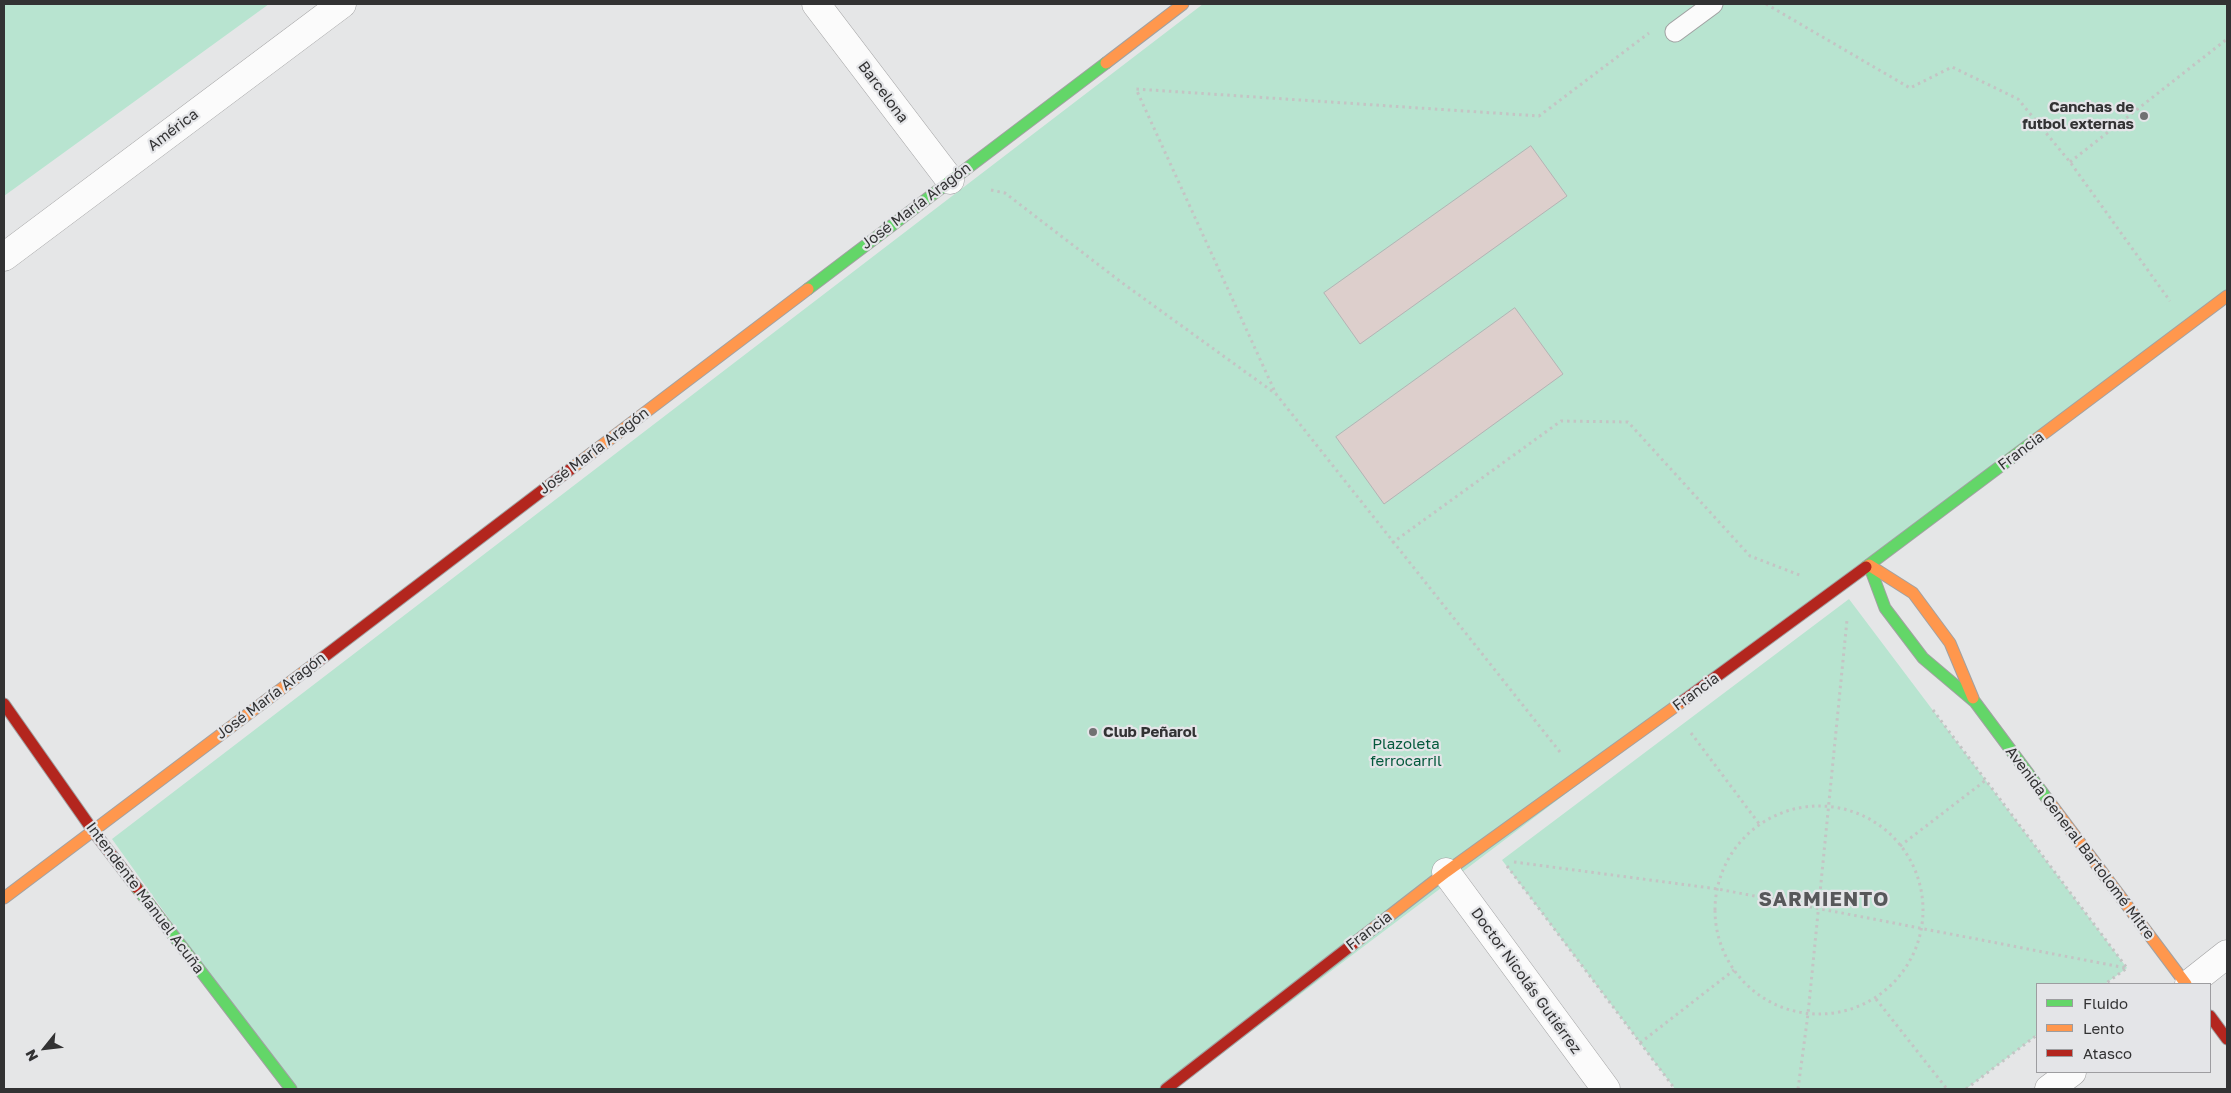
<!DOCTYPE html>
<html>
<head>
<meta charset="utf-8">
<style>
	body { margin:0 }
	#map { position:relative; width:2231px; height:1093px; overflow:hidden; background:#e5e6e7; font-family:"Golos Text",sans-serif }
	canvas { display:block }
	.frame { position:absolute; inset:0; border:5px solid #323233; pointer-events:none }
	.legend { position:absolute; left:2036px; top:983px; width:175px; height:90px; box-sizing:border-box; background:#e4e5e8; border:1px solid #9d9da0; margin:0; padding:6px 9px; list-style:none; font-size:15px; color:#323233 }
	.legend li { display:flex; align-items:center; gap:10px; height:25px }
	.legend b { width:25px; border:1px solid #9d9da0 }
	.north { position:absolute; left:20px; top:1023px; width:50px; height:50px; -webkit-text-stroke:4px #e4e5e8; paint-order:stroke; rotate:241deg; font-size:14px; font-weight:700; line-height:20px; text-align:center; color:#323233 }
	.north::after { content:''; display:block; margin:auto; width:18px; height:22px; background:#323233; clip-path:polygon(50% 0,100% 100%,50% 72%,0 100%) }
</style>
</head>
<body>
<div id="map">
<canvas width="2231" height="1093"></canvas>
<div class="frame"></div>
<ul class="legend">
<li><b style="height:6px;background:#63d668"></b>Fluido</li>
<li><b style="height:6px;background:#ff974d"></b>Lento</li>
<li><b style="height:6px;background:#b3261e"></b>Atasco</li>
</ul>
<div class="north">N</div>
</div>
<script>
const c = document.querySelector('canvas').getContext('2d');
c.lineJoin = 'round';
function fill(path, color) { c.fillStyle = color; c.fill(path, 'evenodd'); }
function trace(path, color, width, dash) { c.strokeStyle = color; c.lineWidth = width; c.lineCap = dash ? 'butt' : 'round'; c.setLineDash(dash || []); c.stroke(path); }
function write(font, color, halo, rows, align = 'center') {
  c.font = font + ' "Golos Text",sans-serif'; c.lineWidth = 4.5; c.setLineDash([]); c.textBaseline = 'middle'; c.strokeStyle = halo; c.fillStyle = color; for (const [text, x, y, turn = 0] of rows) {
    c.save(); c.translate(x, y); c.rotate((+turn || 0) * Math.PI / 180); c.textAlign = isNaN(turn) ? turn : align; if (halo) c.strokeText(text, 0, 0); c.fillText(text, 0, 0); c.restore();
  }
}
fill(new Path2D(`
	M4 4H269L4 196Z
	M1203 4H2227V294L1175 1089H291L112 839Z
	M1849 599 2127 968 2105 984H2037V1035L1966 1089H1675L1502 860Z`), '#b8e4d0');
const building = new Path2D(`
	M1531 146 1567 196 1360 344 1324 293Z
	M1515 308 1563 374 1384 504 1336 437Z`);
fill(building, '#ddcfcc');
trace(building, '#b4b3b4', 1);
const lane = new Path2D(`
	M1675 32 1713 4`);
const street = new Path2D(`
	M816 4 950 180
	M4 257 342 4
	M1446 872 1606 1089
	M2189 984 2227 954
	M2049 1089 2072 1072`);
const fast = new Path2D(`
	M808 289 1106 63
	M1869 565 1885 608 1923 658 1975 702 2048 800
	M1866 567 2034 441
	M137 888 291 1089`);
const slow = new Path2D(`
	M1106 63 1183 4
	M2034 441 2227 296
	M572 468 808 289
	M1869 565 1913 593 1950 643 1973 698
	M2048 800 2186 984
	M4 898 317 662
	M1353 944 1446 872 1683 701`);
const jam = new Path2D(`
	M317 662 572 468
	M1683 701 1866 567
	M4 704 94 832 137 888
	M2210 1016 2227 1039
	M1166 1089 1353 944`);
trace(lane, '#a1a1a2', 21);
trace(street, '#a1a1a2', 29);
trace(fast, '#a1a1a2', 13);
trace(slow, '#a1a1a2', 13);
trace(jam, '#a1a1a2', 13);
trace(new Path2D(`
	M1766 4 1910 88 1952 67 2018 99 2070 162 2170 301
	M2070 162 2227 39
	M991 190 1005 193 1121 282 1276 394
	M1392 543 1561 421 1628 422 1750 556 1802 576
	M1933 710 2127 968 2105 984
	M1691 733 1760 825
	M1560 752 1276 394 1136 89 1539 116 1649 33
	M1715 910a104 104 0 1 1 208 0a104 104 0 1 1-208 0Z
	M1900 846 1986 780
	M1514 862 1718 889 2126 968
	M1507 866 1675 1089
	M1876 999 1947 1089
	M1640 1043 1734 970
	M1798 1089 1808 1014 1847 620
	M1966 1089 2037 1035`), '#c4c4c4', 3, [2.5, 4]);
trace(lane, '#fbfbfb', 19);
trace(street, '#fbfbfb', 28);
trace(fast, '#63d668', 11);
trace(slow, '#ff974d', 11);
trace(jam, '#b3261e', 11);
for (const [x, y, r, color] of [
	[2144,116,5,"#717172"],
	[1093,732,5,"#717172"]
]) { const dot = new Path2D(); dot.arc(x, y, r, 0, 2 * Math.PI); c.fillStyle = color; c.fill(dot); trace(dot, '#e4e5e8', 2); }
write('15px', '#323233', '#e4e5e8', [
	["Barcelona",883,92,53],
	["América",173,130,-37],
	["José María Aragón",916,206,-37],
	["José María Aragón",594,451,-37],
	["Francia",2021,451,-37],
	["Francia",1696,692,-36],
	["José María Aragón",271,696,-37],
	["Avenida General Bartolomé Mitre",2080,843,53],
	["Intendente Manuel Acuña",145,898,53],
	["Francia",1369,931,-38],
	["Doctor Nicolás Gutiérrez",1526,981,54]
]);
write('bold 15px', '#323233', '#e4e5e8', [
	["Canchas de",2134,107],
	["futbol externas",2134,124],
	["Club Peñarol",1103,732,"left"]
], 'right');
write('15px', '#04593c', '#e4e5e8', [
	["Plazoleta",1406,744],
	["ferrocarril",1406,761]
]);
c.letterSpacing = '1px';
write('bold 20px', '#57585a', '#e4e5e8', [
	["SARMIENTO",1824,900]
]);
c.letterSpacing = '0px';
</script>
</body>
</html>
